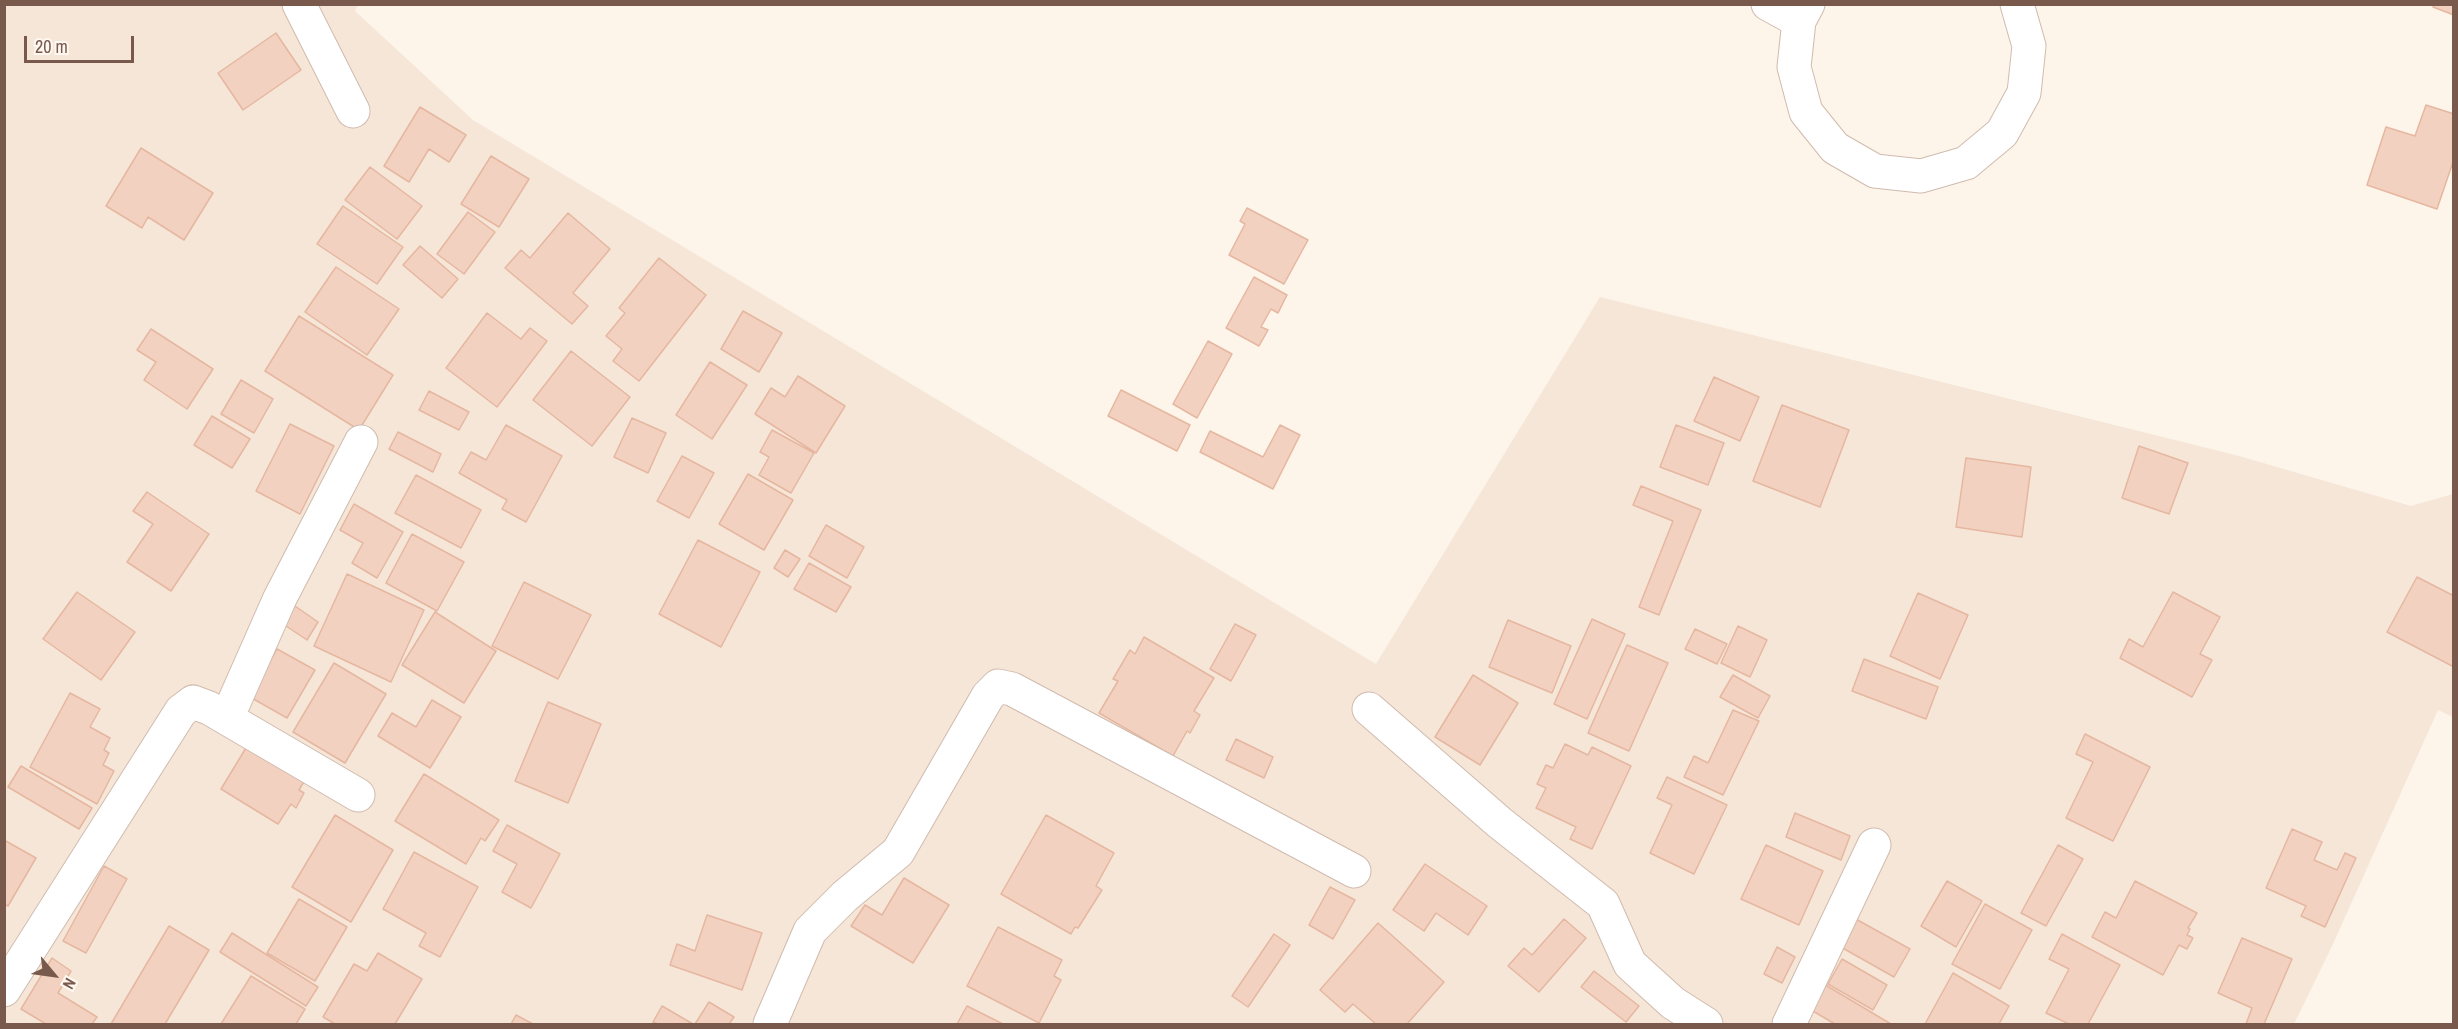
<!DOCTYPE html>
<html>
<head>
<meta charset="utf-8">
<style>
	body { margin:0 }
	#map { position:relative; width:2458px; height:1029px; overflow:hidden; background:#fdf4ea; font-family:"Archivo Narrow",sans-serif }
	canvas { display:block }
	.frame { position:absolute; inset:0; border:6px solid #79594c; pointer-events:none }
	.north { position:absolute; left:24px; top:945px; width:60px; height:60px; -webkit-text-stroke:4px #fff8f1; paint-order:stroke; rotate:119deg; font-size:16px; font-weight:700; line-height:24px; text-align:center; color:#79594c }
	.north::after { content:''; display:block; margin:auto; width:21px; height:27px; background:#79594c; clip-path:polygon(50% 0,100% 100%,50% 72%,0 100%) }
	.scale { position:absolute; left:24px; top:36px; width:110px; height:27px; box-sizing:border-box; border:3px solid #79594c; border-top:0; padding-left:8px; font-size:18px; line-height:21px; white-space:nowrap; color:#79594c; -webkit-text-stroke:4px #fff8f1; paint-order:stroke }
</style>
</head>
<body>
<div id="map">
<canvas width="2458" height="1029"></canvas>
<div class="frame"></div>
<div class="north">N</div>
<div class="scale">20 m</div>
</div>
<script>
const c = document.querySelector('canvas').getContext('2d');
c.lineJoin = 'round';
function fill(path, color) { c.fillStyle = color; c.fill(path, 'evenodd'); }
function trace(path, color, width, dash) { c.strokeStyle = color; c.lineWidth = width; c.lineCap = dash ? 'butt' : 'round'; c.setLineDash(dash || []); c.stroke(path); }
fill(new Path2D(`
	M5 5H358L355 11 473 120 1376 664 1600 297 2239 456 2411 506 2453 494V717L2438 710 2333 944 2294 1024H5Z`), '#f5e6d8');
const building = new Path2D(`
	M2434 4H2454V15L2433 7Z
	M276 33 301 70 243 110 218 73Z
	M2426 105 2454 114V159L2437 209 2367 185 2386 127 2415 136Z
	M420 107 466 135 449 162 429 149 409 182 384 166Z
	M141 148 213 193 184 240 148 217 142 228 106 206Z
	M491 156 529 179 499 227 461 204Z
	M370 167 422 206 397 239 345 200Z
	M343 206 403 247 377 284 317 244Z
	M1247 208 1308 240 1284 284 1229 255 1245 224 1240 221Z
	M468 212 495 232 464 274 437 254Z
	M568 213 610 249 573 293 588 306 572 324 505 268 521 250 530 258Z
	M420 246 458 279 442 298 403 265Z
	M659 258 706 295 639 381 613 361 622 349 606 336 625 313 619 308Z
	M336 267 399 309 367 355 305 312Z
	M1254 277 1287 295 1278 313 1271 309 1261 327 1268 330 1259 346 1226 328Z
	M743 311 782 333 759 372 721 349Z
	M487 313 521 339 530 328 547 341 497 407 446 368Z
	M299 316 393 375 359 430 265 371Z
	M151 329 213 369 187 409 144 380 156 362 137 350Z
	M1208 341 1232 354 1197 418 1173 404Z
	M571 351 630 397 592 446 533 400Z
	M710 362 747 385 712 439 676 415Z
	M798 376 845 406 816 453 755 414 771 388 785 397Z
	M1714 377 1759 397 1740 441 1694 421Z
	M241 380 273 399 254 433 221 414Z
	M1121 390 1190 425 1177 451 1108 416Z
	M429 391 469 412 459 430 419 410Z
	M1782 405 1849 430 1820 507 1753 481Z
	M212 416 250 439 232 468 194 445Z
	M632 418 666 433 648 473 614 457Z
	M290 424 334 446 300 514 256 491Z
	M506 425 562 456 526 522 502 509 507 500 459 473 471 452 486 460Z
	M1280 425 1300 435 1273 489 1200 452 1210 431 1263 457Z
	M1676 425 1724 443 1708 485 1660 467Z
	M772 430 814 453 791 493 759 475 769 457 760 452Z
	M398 432 441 454 433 472 389 449Z
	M2139 446 2188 463 2169 514 2122 498Z
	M682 456 714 473 689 518 657 501Z
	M1966 458 2031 467 2022 537 1956 527Z
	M748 474 793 500 764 550 719 524Z
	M416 475 481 510 461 548 395 513Z
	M1641 486 1701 510 1659 615 1639 607 1673 521 1633 505Z
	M147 492 209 534 171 591 127 562 153 524 133 511Z
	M354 504 403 532 377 578 352 563 363 543 340 530Z
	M826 525 864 547 847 578 809 556Z
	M412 534 464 562 437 611 386 583Z
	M698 540 760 572 721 647 659 614Z
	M785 550 800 559 788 577 774 568Z
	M809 563 851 587 836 612 794 589Z
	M347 574 424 610 391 682 314 646Z
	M2417 577 2454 596V667L2387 632Z
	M524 582 591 615 558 679 492 646Z
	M77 592 135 632 101 680 43 639Z
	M2173 592 2220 617 2200 654 2212 660 2192 697 2120 658 2129 639 2143 647Z
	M1918 593 1968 615 1940 679 1890 656Z
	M295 606 318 622 307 640 283 624Z
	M435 612 496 651 464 703 402 665Z
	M1592 619 1625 634 1587 719 1554 704Z
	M1508 620 1571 646 1552 693 1489 667Z
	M1235 624 1256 635 1231 681 1210 669Z
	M1738 626 1767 640 1750 677 1721 663Z
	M1695 629 1727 644 1717 664 1685 649Z
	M1144 637 1214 678 1194 711 1200 715 1190 733 1187 731 1173 756 1099 713 1118 681 1113 679 1130 650 1135 654Z
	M1627 645 1668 663 1629 751 1588 733Z
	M277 649 315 670 287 718 250 697Z
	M1864 659 1938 687 1926 719 1852 691Z
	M334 663 386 694 345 763 293 732Z
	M1473 675 1518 703 1480 765 1435 737Z
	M1733 675 1770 696 1758 718 1720 697Z
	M70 693 100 709 90 727 110 738 104 750 109 753 103 765 114 771 97 804 30 767Z
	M432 700 461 717 430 768 378 736 392 713 416 727Z
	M548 702 601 724 568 803 515 781Z
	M1733 710 1759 721 1723 795 1684 777 1694 756 1708 763Z
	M2085 734 2150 767 2113 841 2066 818 2093 762 2076 754Z
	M1236 739 1273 757 1264 778 1226 760Z
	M249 743 306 778 299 790 304 793 296 808 291 804 278 824 221 789Z
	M1565 744 1588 755 1592 747 1631 766 1592 849 1570 839 1576 827 1536 808 1546 788 1537 784 1546 765 1553 768Z
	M21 766 92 808 79 829 8 787Z
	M424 774 499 820 485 841 481 838 466 864 395 821Z
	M1667 777 1727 805 1694 874 1650 853 1672 805 1657 798Z
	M1795 813 1850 836 1841 860 1786 837Z
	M335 815 393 850 351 922 292 887Z
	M1046 815 1114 853 1096 886 1102 890 1078 928 1075 927 1071 934 1001 894Z
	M507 825 560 854 531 908 502 892 517 864 493 851Z
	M2292 829 2322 842 2314 860 2337 870 2345 853 2356 858 2325 927 2301 916 2306 906 2266 888Z
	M4 840 36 858 8 906 4 904Z
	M1766 845 1823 871 1799 925 1741 899Z
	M2058 845 2083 859 2046 926 2021 913Z
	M414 852 478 887 440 957 419 946 426 933 383 909Z
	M1425 864 1487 906 1468 935 1436 913 1424 931 1393 910Z
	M104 866 127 879 86 953 63 941Z
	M904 878 949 905 913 963 851 926 865 905 882 915Z
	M1947 881 1982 901 1956 947 1921 926Z
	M2135 881 2197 913 2188 928 2190 929 2187 935 2193 938 2187 949 2179 945 2163 975 2092 937 2105 912 2116 918Z
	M1330 887 1355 900 1333 939 1309 925Z
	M299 899 347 927 315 981 267 953Z
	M1985 904 2032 930 2000 989 1952 964Z
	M707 915 762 933 742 990 670 965 677 944 695 951Z
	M1854 918 1910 949 1894 977 1839 946Z
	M1564 919 1586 938 1539 992 1508 966 1524 948 1532 955Z
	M1378 923 1444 982 1407 1024H1376L1353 1004 1345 1012 1320 990Z
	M169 926 209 950 165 1024H111Z
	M998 927 1062 960 1054 976 1061 980 1039 1023 967 986Z
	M232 933 318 987 306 1006 220 952Z
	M1274 934 1290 945 1248 1007 1232 996Z
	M2062 934 2120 965 2088 1024H2069L2046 1013 2069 969 2049 959Z
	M2242 938 2292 959 2264 1024H2246L2252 1008 2218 993Z
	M1777 947 1795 957 1782 983 1764 974Z
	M378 953 422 979 395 1024H335L323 1017 354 964 367 971Z
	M52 958 71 971 58 993 97 1017 92 1024H46L21 1009Z
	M1842 959 1887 985 1873 1010 1828 984Z
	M1594 971 1639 1006 1626 1022 1581 987Z
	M1953 973 2009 1006 1999 1024H1925Z
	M251 976 305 1009 296 1024H221Z
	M1822 983 1891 1024H1835L1806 1007Z
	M709 1002 734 1017 729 1024H695Z
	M662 1006 693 1024H658L653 1022Z
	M967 1006 1003 1024H957Z
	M516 1015 533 1024H511Z`);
fill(building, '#f3d1c0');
trace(building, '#e6b7a0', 1.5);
const street = new Path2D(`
	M299 4 353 111
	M1768 4 1799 21
	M1808 4 1799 21 1794 67 1806 112 1835 148 1875 171 1921 176 1966 163 2002 133 2024 93 2029 46 2017 4
	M1369 709 1500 823 1603 904 1630 964 1673 1003 1706 1024
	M227 718 280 598 361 442
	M4 990 181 711 193 702 209 708 358 795
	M770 1024 810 931 845 896 898 852 988 696 998 686 1012 689 1354 871
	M1789 1024 1874 845`);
trace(street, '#d0bbae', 35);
trace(street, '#fff', 33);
</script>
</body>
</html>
